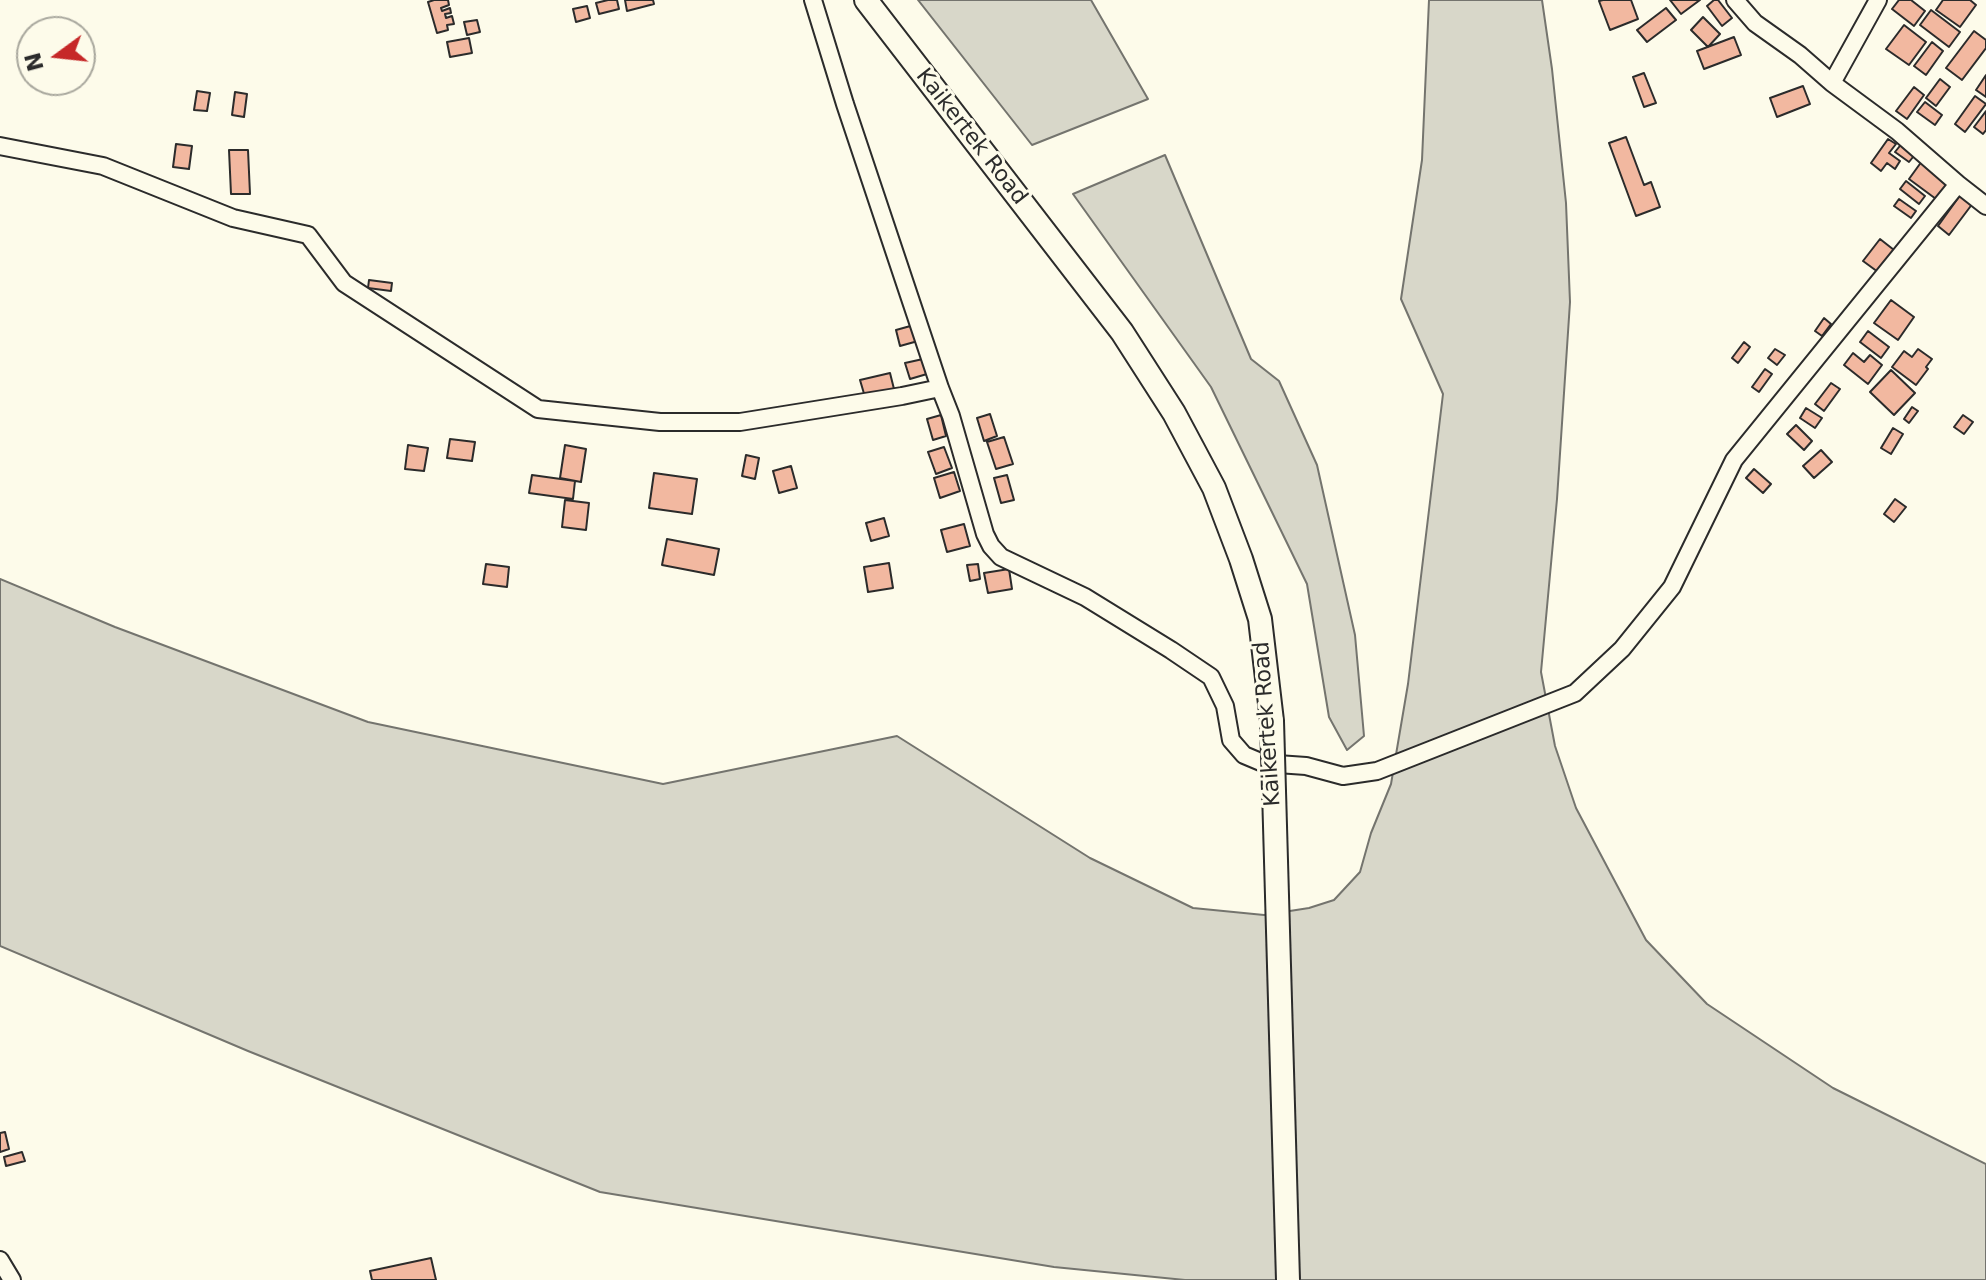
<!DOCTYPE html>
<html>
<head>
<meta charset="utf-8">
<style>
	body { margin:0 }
	#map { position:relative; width:1986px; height:1280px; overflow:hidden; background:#fdfbea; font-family:"DejaVu Sans",sans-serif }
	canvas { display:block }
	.north { position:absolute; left:16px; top:16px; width:80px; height:80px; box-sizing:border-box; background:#fdfbea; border:2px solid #a9a89e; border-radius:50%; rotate:255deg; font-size:22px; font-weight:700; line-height:32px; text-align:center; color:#2b2b2b }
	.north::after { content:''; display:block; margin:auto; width:28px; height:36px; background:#c62828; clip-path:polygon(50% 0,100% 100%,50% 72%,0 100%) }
</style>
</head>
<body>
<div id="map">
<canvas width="1986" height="1280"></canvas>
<div class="north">N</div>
</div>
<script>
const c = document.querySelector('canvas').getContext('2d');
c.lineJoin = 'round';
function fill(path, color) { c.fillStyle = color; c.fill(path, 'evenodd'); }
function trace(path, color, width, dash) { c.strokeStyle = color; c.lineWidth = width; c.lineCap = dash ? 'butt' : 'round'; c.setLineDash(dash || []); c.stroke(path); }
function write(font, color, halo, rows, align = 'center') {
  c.font = font + ' "DejaVu Sans",sans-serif'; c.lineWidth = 6; c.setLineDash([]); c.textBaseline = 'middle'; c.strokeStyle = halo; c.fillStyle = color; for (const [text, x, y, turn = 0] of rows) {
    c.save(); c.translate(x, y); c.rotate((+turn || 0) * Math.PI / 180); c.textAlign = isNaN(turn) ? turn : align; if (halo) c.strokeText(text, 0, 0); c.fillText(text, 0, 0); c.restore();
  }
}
const water = new Path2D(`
	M918 0H1091L1148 99 1032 145Z
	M1429 0H1542L1552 69 1566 203 1570 302 1557 499 1541 672 1555 746 1576 808 1646 940 1707 1004 1833 1088 1986 1164V1280H1185L1054 1267 600 1192 248 1051 0 946V579L115 627 368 722 663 784 897 736 1090 858 1193 908 1264 915 1309 908 1334 900 1360 872 1371 833 1391 784 1408 684 1443 394 1401 299 1422 160Z
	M1165 155 1251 359 1279 381 1317 465 1355 635 1364 736 1347 750 1329 717 1307 584 1211 387 1073 194Z`);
fill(water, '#d8d7c9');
trace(water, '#74746e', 2);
const building = new Path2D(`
	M434 0H448L449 5 441 8 442 11 450 8 451 13 445 14 446 18 452 16 454 24 447 25 448 30 437 33 428 2Z
	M608 0H617L619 9 599 14 596 3Z
	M625 0H653L654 4 627 11Z
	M1603 0H1631L1638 19 1610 30 1599 1Z
	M1670 0H1700L1681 14Z
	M1714 0H1718L1732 18 1722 26 1707 6Z
	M1899 0H1911L1925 11 1914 26 1892 9Z
	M1943 0H1970L1976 5 1960 27 1936 10Z
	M587 6 590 18 576 22 573 9Z
	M1666 8 1676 20 1647 42 1637 30Z
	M1931 10 1960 32 1949 47 1920 25Z
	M1703 17 1720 34 1708 47 1691 30Z
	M477 20 480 32 467 35 464 22Z
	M1904 25 1926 42 1909 65 1886 49Z
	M1974 31 1986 40V48L1962 80 1946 68Z
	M1734 37 1741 55 1704 69 1697 51Z
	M469 38 472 53 450 57 447 42Z
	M1932 42 1943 51 1926 75 1914 66Z
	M1644 73 1656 103 1644 107 1633 77Z
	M1986 75V97L1976 90Z
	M1940 79 1950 87 1936 106 1926 98Z
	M1803 86 1810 104 1777 117 1770 98Z
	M1914 87 1924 95 1907 119 1896 111Z
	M197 91 210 93 207 111 194 110Z
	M235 92 247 94 244 117 232 115Z
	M1975 96 1986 104 1965 132 1955 124Z
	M1925 102 1942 115 1935 125 1917 112Z
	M1986 111V130L1983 134 1974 127Z
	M1626 137 1644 185 1651 182 1660 207 1636 216 1609 143Z
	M1888 139 1896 144 1889 153 1900 161 1895 169 1887 163 1881 171 1871 163Z
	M1903 142 1917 152 1909 162 1895 152Z
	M176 144 192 146 189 169 173 167Z
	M229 150H248L250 194H231Z
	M1922 161 1949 182 1936 199 1909 179Z
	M1906 181 1925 196 1919 204 1900 189Z
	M1961 194 1973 203 1949 235 1938 226Z
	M1899 199 1916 211 1911 218 1894 206Z
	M1880 239 1894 250 1878 272 1863 261Z
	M369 280 392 283 391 291 368 288Z
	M1891 300 1914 317 1898 340 1874 323Z
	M1824 318 1831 324 1822 336 1815 331Z
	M914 325 918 341 900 346 896 330Z
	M1868 331 1889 347 1881 358 1860 342Z
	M1744 342 1750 347 1738 363 1732 358Z
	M1775 349 1785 355 1777 365 1768 358Z
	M1918 349 1932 359 1926 367 1928 369 1916 385 1892 367 1904 351 1912 357Z
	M1853 353 1864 362 1870 355 1882 365 1868 384 1844 365Z
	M923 359 927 374 910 379 905 363Z
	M1765 369 1772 374 1759 392 1752 387Z
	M1891 370 1915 393 1894 415 1870 392Z
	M890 373 894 389 865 397 860 380Z
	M1831 383 1840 389 1824 411 1815 404Z
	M1912 407 1918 411 1909 423 1904 419Z
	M1806 408 1822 418 1815 428 1800 418Z
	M990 414 997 436 984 441 977 418Z
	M941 415 946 436 933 440 927 419Z
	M1963 415 1973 422 1964 434 1954 427Z
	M1796 425 1812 441 1804 450 1787 434Z
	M1893 428 1903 434 1891 454 1881 448Z
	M1004 437 1013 464 996 469 987 442Z
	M450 439 475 442 472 461 447 458Z
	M408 445 428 448 424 471 405 469Z
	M565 445 586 449 581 482 560 478Z
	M944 447 952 468 936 474 928 452Z
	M1821 450 1832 462 1814 478 1803 466Z
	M746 455 759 458 755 479 742 476Z
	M791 466 797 488 779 493 773 471Z
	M1754 469 1771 484 1763 493 1746 478Z
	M954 472 960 491 940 498 934 478Z
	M654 473 697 479 692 514 649 508Z
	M532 475 575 481 573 499 529 493Z
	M1007 475 1014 500 1001 503 994 478Z
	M1895 499 1906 507 1894 522 1884 514Z
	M565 500 589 503 586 530 562 527Z
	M884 518 889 536 871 541 866 523Z
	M964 524 970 546 947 552 941 530Z
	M667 539 719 549 714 575 662 565Z
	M889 563 893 588 868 592 864 567Z
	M486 564 509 567 507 587 483 584Z
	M978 564 980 579 970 581 967 565Z
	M1009 569 1012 589 988 593 984 573Z
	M5 1132 9 1149 0 1152V1133Z
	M22 1152 25 1161 6 1166 4 1157Z
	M431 1258 436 1280H372L370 1271Z`);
fill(building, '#f2b8a0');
trace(building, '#2b2b2b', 2);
const minor = new Path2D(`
	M813 0 845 104 940 388 951 416 985 534 991 546 1001 557 1085 597 1171 650 1211 677 1225 706 1231 740 1244 755 1263 763 1306 766 1343 776 1377 771 1575 693 1622 649 1672 587 1734 460 1958 184 1986 206
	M1735 0 1755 23 1800 55 1832 83 1897 131 1958 184
	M1832 83 1878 0
	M0 146 103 166 233 218 308 235 344 283 538 409 660 422H740L902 396 940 388
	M0 1260 12 1280`);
const secondary = new Path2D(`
	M866 0 1122 332 1174 413 1214 488 1241 559 1260 619 1272 721`);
trace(minor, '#2b2b2b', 20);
trace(secondary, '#2b2b2b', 26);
trace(minor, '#fdfbea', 16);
trace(secondary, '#fdfbea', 22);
const secondaryBridge = new Path2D(`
	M1272 721 1288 1280`);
trace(secondaryBridge, '#2b2b2b', 26, []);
trace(secondaryBridge, '#fdfbea', 22);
write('22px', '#2b2b2b', '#fdfbea', [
	["Kaikertek Road",971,137,52],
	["Kaikertek Road",1268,724,-94]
]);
</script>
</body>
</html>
